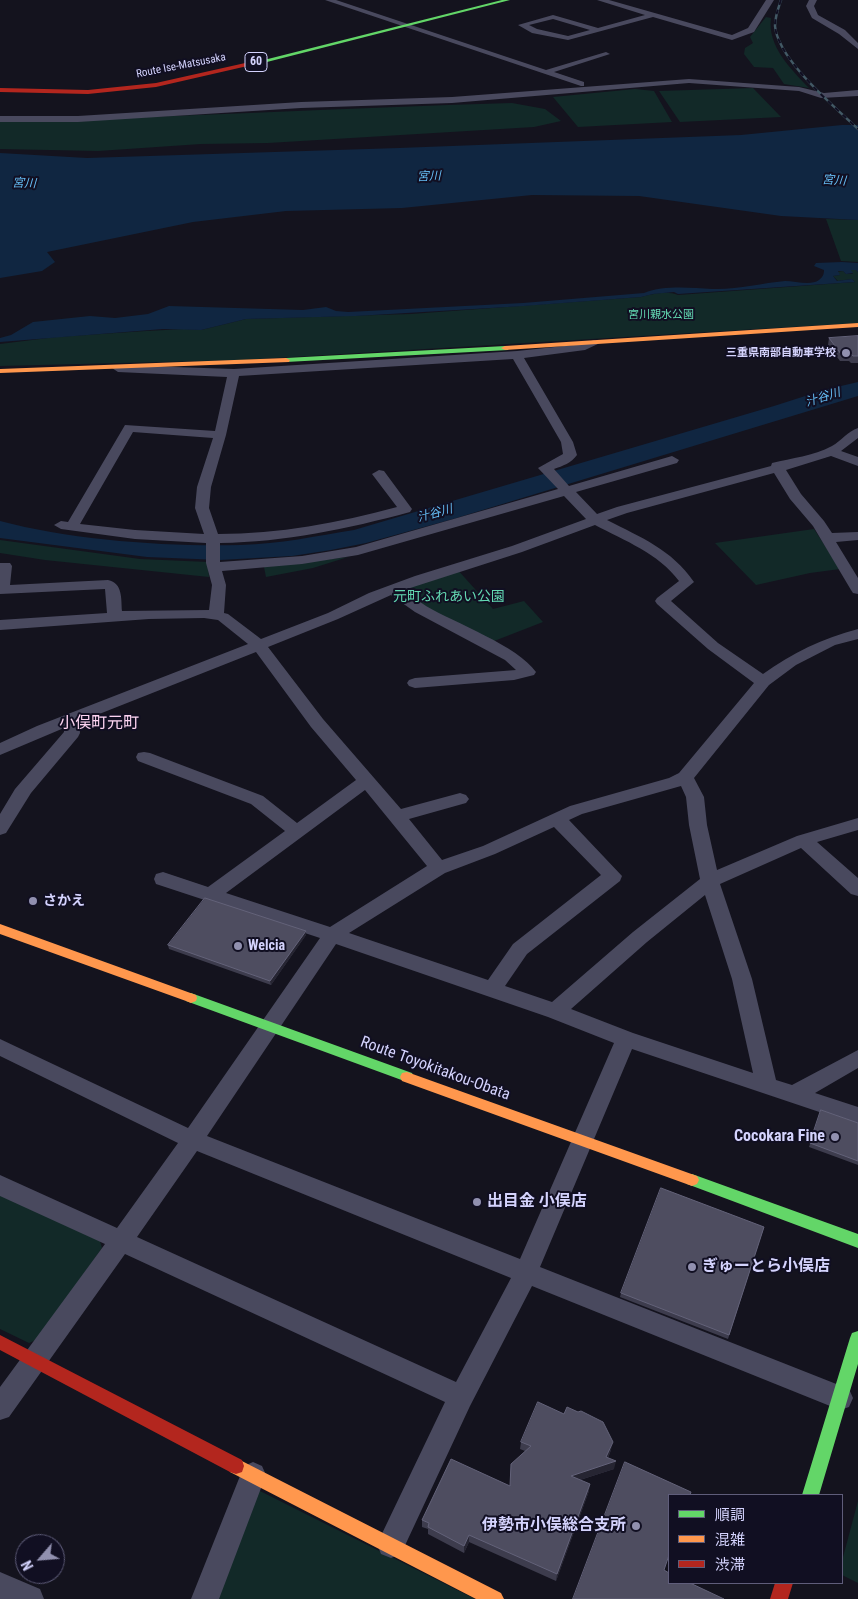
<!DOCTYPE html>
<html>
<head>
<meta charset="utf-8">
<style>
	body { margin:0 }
	#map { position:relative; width:858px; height:1599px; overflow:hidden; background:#14131e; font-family:"Roboto Condensed","Noto Sans JP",sans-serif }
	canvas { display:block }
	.legend { position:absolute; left:668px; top:1494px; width:175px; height:90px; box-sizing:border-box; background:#110f22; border:1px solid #5f5d7a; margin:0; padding:6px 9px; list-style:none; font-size:15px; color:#d4d3fd }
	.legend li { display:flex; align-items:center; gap:10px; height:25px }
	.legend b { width:25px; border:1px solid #5f5d7a }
	.north { position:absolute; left:15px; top:1534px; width:50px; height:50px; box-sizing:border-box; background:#110f22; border:1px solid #5f5d7a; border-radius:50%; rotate:243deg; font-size:14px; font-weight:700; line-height:20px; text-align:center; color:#d4d3fd }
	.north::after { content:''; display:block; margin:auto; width:18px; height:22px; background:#9190af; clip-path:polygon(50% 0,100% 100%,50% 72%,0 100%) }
</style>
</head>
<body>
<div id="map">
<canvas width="858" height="1599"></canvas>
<ul class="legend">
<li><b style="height:6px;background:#63d668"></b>順調</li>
<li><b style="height:6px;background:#ff974d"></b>混雑</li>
<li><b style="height:6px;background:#b3261e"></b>渋滞</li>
</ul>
<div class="north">N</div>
</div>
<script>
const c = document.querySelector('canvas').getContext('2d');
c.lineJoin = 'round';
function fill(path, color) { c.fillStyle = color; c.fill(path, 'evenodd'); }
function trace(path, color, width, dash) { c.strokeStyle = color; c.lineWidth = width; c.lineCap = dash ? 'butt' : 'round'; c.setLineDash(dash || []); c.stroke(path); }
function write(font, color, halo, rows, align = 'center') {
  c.font = font + ' "Roboto Condensed","Noto Sans JP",sans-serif'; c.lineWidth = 4; c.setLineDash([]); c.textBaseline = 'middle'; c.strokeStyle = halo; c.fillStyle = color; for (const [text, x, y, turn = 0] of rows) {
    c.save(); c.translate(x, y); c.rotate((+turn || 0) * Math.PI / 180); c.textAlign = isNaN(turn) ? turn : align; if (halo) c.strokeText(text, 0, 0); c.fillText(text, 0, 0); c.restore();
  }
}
fill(new Path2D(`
	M766 17 771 18C767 46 791 69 809 88L784 84 773 68 754 67 744 54 745 48 753 43 750 37Z
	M753 88 781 117 680 122 659 91Z
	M635 89 654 91 672 122 578 127 553 97Z
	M512 103 545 109 561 121 534 127 268 143 201 144 98 151 0 149V121C171 118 341 108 512 103Z
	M826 219 858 220V262L841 261Z
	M850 270H856L858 272V323L242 360 0 366V344L56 337 146 331 184 329 201 330 246 319 411 314 641 297C652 294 667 290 678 295L855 282 852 279 838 281 833 276 840 275 837 272 843 271 846 274H853Z
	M814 529 840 569 810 573 756 585 715 543Z
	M0 540 140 559 208 562 209 577 45 560 0 553Z
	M348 557 313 568 266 577 264 567Z
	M456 568 493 609 524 601 543 622 489 643 393 589Z
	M0 1194 100 1241 102 1248 38 1339 29 1343 0 1329Z
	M258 1490 475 1599H216Z
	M858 1501V1583L842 1575V1561Z`), '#122928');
fill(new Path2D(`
	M842 125H858V220L781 216 639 196 532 195 402 208 286 211 193 222 47 252 55 262 42 271 0 278V153L87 158 399 148 741 135Z
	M842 262 858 263V272L856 270H851L853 273 846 274 843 271H838L840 275 833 276 837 281 852 279 855 282 678 294 674 292 653 294 641 297 524 306 356 316 246 319 201 330 163 329 0 342V338L11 335 33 322 90 316 115 318 148 314 169 306 303 310 326 307 336 311 348 312 523 303 644 293C664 285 691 288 712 289 737 290 761 283 785 281 795 281 811 286 819 280 823 277 824 274 824 270L814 266 816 263Z
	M858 382V396L453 519 366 543 331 550 292 556 220 560 147 557 0 538V521C72 540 166 547 241 545 279 544 317 536 354 530L774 406 824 390Z`), '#102641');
fill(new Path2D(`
	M325 0H336L546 70 606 52 610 54 554 72 584 82V86H581Z
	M597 0H609L732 35 748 28 766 0H774L754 32 732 40 653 17 568 40 532 33 518 25 553 15 598 28 645 15ZM553 19 590 30 568 36 537 29 529 25Z
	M809 0H817L814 6 818 15 845 30 858 43V49L839 34 812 18 806 6Z
	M689 79 799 87 824 93 858 90V96L821 98 799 91 689 83 452 103 301 108 78 122H0V116H78L301 102 452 97Z
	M594 340 600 343 585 350 524 358 573 442 577 455C571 463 563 466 554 469L569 486 672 456 679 460 677 463 576 492 597 514 617 507 771 466 772 463C792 458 813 456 832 446 841 441 848 431 858 428V438L841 451 858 457V466L831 456 786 470 801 494 824 521 832 533 858 532V540L836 542 858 578V594L853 593 851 590 813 526 790 499 774 473 627 513 607 520C642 538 671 549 694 582L671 601 718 643 763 674C792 653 823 638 858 629V639L835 645 796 665 769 685 694 778 704 797 707 825 717 870 797 836 858 818V830L817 842 858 878V896L851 894 801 848 720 884 752 979 776 1080 792 1085 858 1050V1068L815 1093 858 1107V1125L632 1049 540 1267 849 1389 853 1398 849 1407 840 1410 532 1286 470 1406 401 1554 391 1558 381 1554 377 1544 445 1402 125 1254 9 1417 0 1420V1387L105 1244 0 1196V1175L117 1228 178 1143 0 1056V1039L188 1128 320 938 156 884 154 879 156 874 163 872 208 887 285 831 251 804 138 761 136 757 138 753 144 752 150 753 263 796 297 823 356 780 311 727 256 652 79 722 80 733 78 737 31 793 6 833 0 835V814L15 789 64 732V728L0 755V743L37 726 248 644 218 620 204 618 149 619 0 630V620L107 613 105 589 0 594V563H10L12 566 10 585 108 580C123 583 121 599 122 611L209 610 212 585 206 563V543L135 539 61 529 54 525 61 521 68 522 125 425 215 431 227 377 118 372 112 368 114 365 234 369 517 351 583 344ZM513 359 561 442 563 454 538 468 558 489 356 547 302 556 220 562V543C285 542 347 529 410 512L412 509 384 471 379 470 372 474 397 507C338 523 279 534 218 534L209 508 211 487 226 435 239 376ZM133 432 213 438 197 487 195 508 204 534 135 530 80 524ZM564 496 586 519 512 546 415 576 369 593 328 613 261 639 228 614 224 613 226 585 222 571 302 564 358 555ZM595 525C625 541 658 553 679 581L657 598 655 601 657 604 708 649 754 683 679 773 669 778 570 806 483 846 442 860 409 819 466 803 469 799 466 795 460 793 401 809 323 719 268 647 338 619 391 595 415 612 505 660 516 670 415 678 409 680 407 683 409 686 415 688 514 680 534 675 536 672C518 646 455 623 426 606 418 601 411 595 404 590L522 552ZM681 786 686 797 689 825 700 879 633 932 552 1002 505 986 527 954 620 881 622 876 569 820 582 814ZM365 790 427 866 330 927 226 893ZM554 827 601 875 513 944 488 980 349 933 445 873 495 854ZM705 895 732 979 753 1073 633 1033 571 1009 647 942ZM336 944 548 1017 614 1043 520 1259 207 1136ZM197 1151 511 1278 456 1382 137 1237Z
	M253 1462 262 1466 266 1475 219 1599H191L244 1466Z
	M0 1572 40 1589 44 1599H0Z`), '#49495e');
fill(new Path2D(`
	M502 0H510L263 63 260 61Z
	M505 346 509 348 508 350 286 362 282 360 286 358Z
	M191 993 412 1073 414 1077 412 1081 407 1082 186 1001 185 998 186 995Z
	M692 1174 858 1234V1248L687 1184 685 1180 687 1176Z
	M858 1331V1364L819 1495H802L850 1338 852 1333Z`), '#63d668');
fill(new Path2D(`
	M858 323V327L505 350 501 348 505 346Z
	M286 358 290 360 289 362 0 373V369Z
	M0 924 196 995 197 998 196 1001 191 1003 186 1001 0 934Z
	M407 1072 697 1176 699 1180 697 1184 692 1186 402 1081 400 1077 402 1073Z
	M236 1458 501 1593 504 1599H476L230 1472 228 1466 230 1460Z`), '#ff974d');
fill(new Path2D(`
	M263 59 265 62 156 87 88 94 0 92V88L88 90 156 83Z
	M0 1335 242 1460 244 1466 242 1472 236 1474 230 1472 0 1350Z
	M775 1583H793L788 1599H770Z`), '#b3261e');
const rail = new Path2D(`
	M781 0C778 9 775 17 775 26 778 60 834 106 858 129`);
trace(rail, '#425965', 2.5);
trace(rail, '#110f22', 2, [5]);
fill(new Path2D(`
	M858 336V363H851L849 361H840L828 345 829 338Z
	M306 935 271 985 169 949 168 945Z
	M821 1110 858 1123V1165L809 1147Z
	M764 1227 728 1339 620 1297 621 1293Z
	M521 1442 611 1450 608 1458 614 1469 580 1480 589 1491 556 1581 469 1542 464 1553 428 1534V1529L422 1527V1520L510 1486 525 1451 520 1449Z`), '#3d3c4d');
fill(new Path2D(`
	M306 931V935L271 985 270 981Z
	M613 1442 611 1450 605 1464 606 1457Z
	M616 1461 614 1469 570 1483 571 1476Z
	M590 1484 589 1491 556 1581 557 1574Z
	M469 1535V1542L464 1553V1546Z`), '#262532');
const building = new Path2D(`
	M858 336V356H853L851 354H841L829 338Z
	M205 898 306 931 270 981 168 945Z
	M821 1110 858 1123V1161L810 1143Z
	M661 1188 764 1227 729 1335 621 1293Z
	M538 1402 564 1414 567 1407 578 1412 581 1411 603 1422 613 1442 606 1457 616 1461 571 1476 590 1484 557 1574 469 1535 464 1546 428 1527 429 1523 422 1520 451 1459 510 1486 511 1464 531 1446 521 1442Z
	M625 1462 691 1492 690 1495H669V1555L664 1570 669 1573V1583H690L724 1599H573Z`);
fill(building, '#4e4d60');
trace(building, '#636279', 1);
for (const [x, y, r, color] of [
	[846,353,5,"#9190af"],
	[33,901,5,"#9190af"],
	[238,946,5,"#9190af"],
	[835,1137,5,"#9190af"],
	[477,1202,5,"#9190af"],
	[692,1267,5,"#9190af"],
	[636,1526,5,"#9190af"]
]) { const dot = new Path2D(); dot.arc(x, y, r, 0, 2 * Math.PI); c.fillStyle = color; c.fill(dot); trace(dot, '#110f22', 2); }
write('11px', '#d4d3fd', '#110f22', [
	["Route Ise-Matsusaka",181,66,-11]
]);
write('11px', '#63d9b2', '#110f22', [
	["宮川親水公園",661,315]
]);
write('bold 11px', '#d4d3fd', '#110f22', [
	["三重県南部自動車学校",836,353]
], 'right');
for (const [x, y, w] of [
	[256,62,22]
]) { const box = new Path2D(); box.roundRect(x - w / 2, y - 9.5, w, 19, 4); c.fillStyle = '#110f22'; c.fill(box); trace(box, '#d4d3fd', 1); }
write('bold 12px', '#d4d3fd', null, [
	["60",256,62]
]);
write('italic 12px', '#66bff7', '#110f22', [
	["宮川",429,177,-2],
	["宮川",834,181,4],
	["宮川",24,184,2],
	["汁谷川",823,398,-17],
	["汁谷川",435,514,-15]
]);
write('14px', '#63d9b2', '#110f22', [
	["元町ふれあい公園",449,597]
]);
write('bold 14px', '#d4d3fd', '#110f22', [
	["さかえ",43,901],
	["Welcia",248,946]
], 'left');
write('16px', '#fdd4f1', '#110f22', [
	["小俣町元町",99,724]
]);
write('16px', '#d4d3fd', '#110f22', [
	["Route Toyokitakou-Obata",435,1069,20]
]);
write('bold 16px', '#d4d3fd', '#110f22', [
	["Cocokara Fine",825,1137],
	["出目金 小俣店",487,1202,"left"],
	["ぎゅーとら小俣店",702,1267,"left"],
	["伊勢市小俣総合支所",626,1526]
], 'right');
</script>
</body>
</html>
